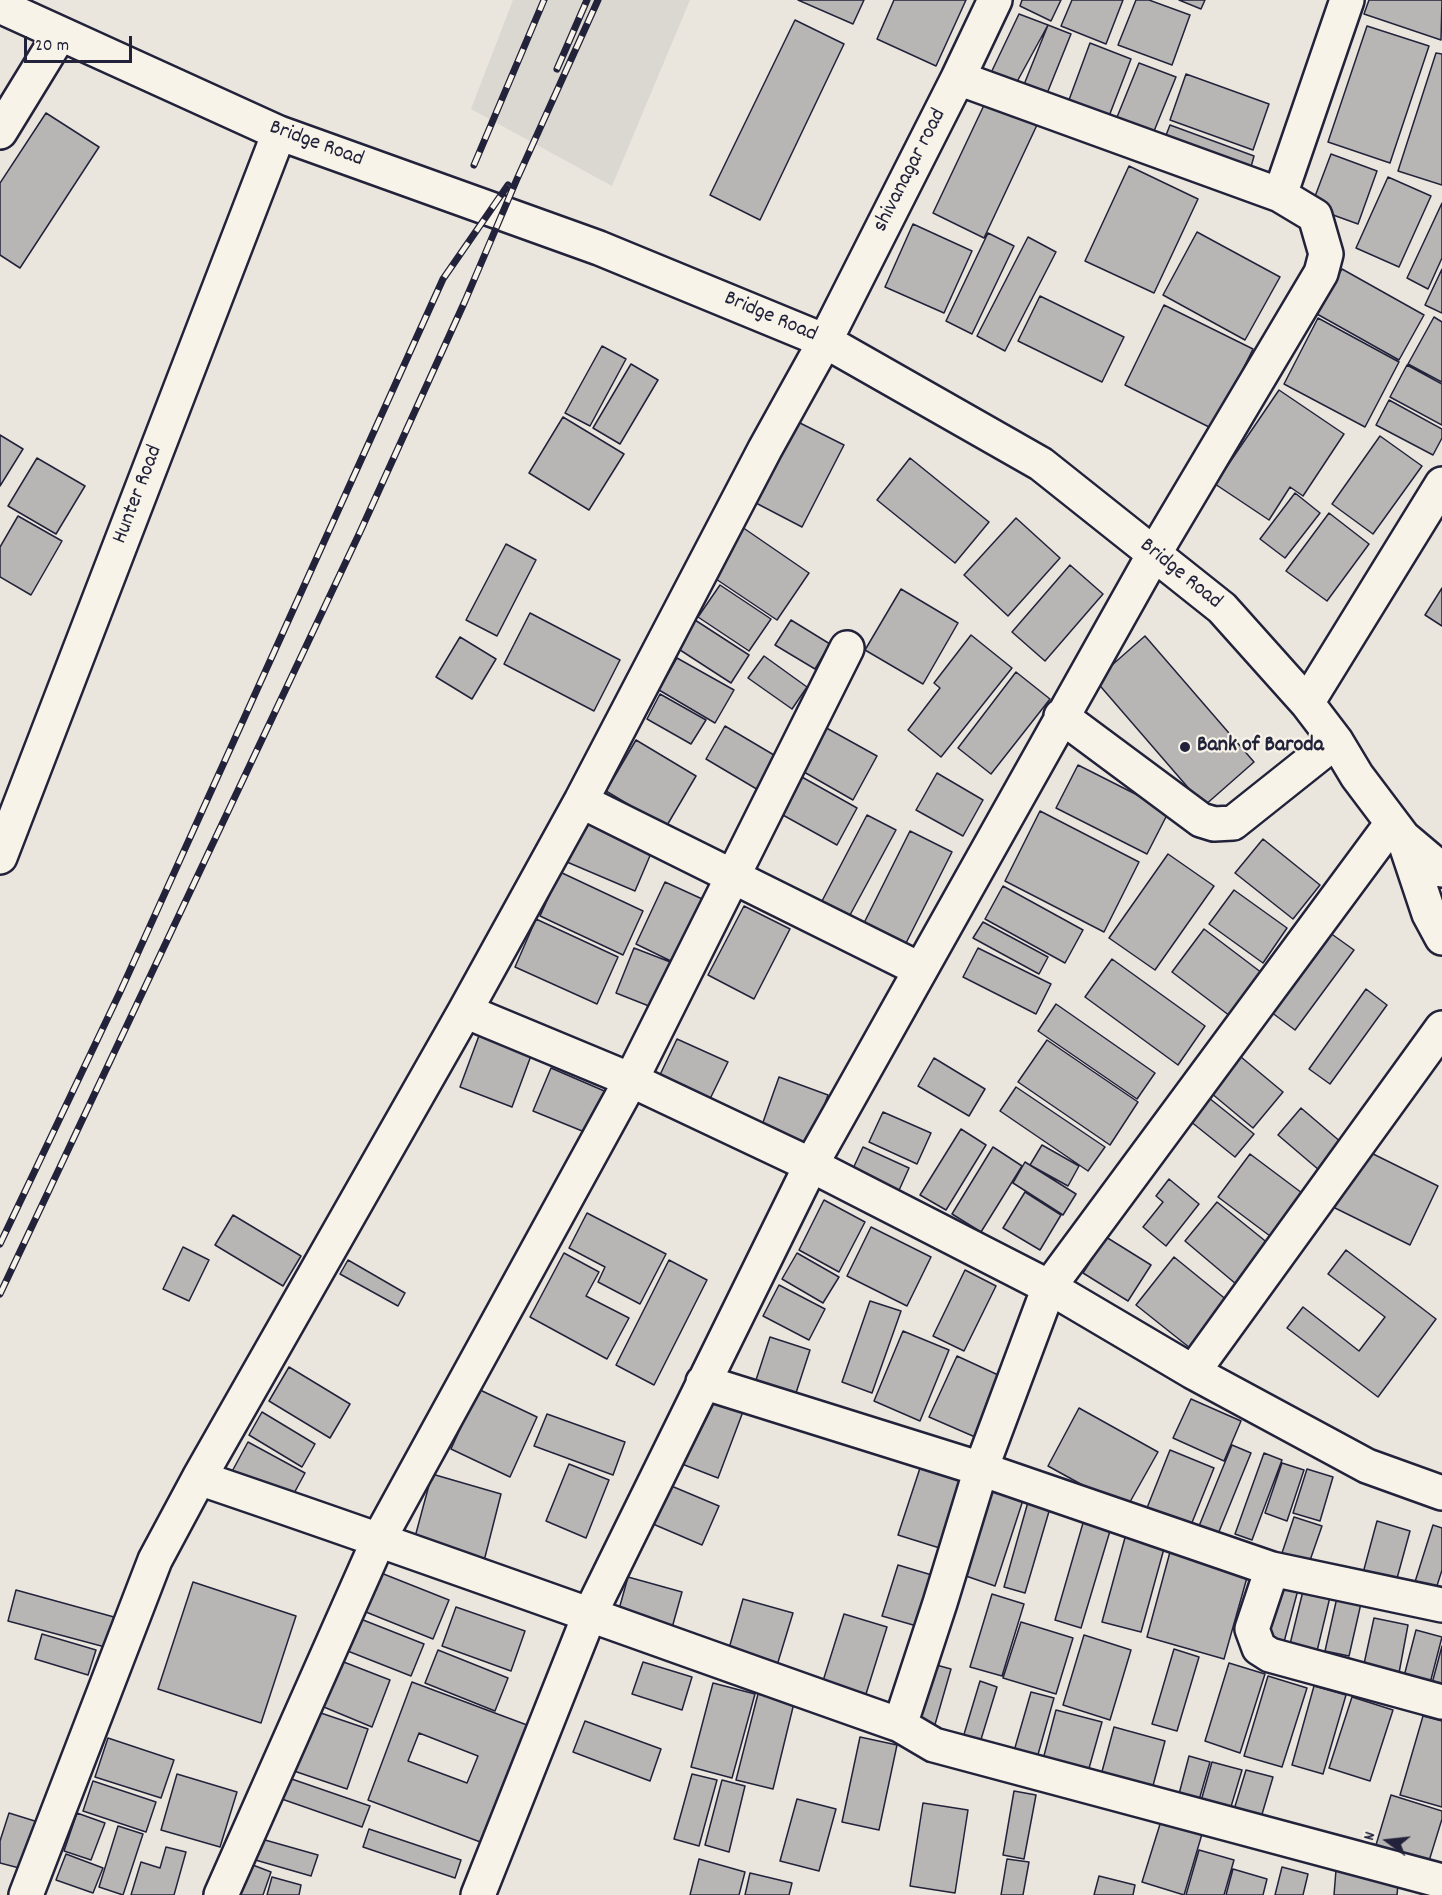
<!DOCTYPE html>
<html>
<head>
<meta charset="utf-8">
<style>
	body { margin:0 }
	#map { position:relative; width:1442px; height:1895px; overflow:hidden; background:#eae6de; font-family:Dekko,sans-serif }
	canvas { display:block }
	.north { position:absolute; left:1358px; top:1811px; width:60px; height:60px; -webkit-text-stroke:4px #f7f3e8; paint-order:stroke; rotate:285deg; font-size:16px; font-weight:700; line-height:24px; text-align:center; color:#22223b }
	.north::after { content:''; display:block; margin:auto; width:21px; height:27px; background:#22223b; clip-path:polygon(50% 0,100% 100%,50% 72%,0 100%) }
	.scale { position:absolute; left:24px; top:36px; width:108px; height:27px; box-sizing:border-box; border:3px solid #22223b; border-top:0; padding-left:8px; font-size:18px; line-height:21px; white-space:nowrap; color:#22223b; -webkit-text-stroke:4px #f7f3e8; paint-order:stroke }
</style>
</head>
<body>
<div id="map">
<canvas width="1442" height="1895"></canvas>
<div class="north">N</div>
<div class="scale">20 m</div>
</div>
<script>
const c = document.querySelector('canvas').getContext('2d');
c.lineJoin = 'round';
function fill(path, color) { c.fillStyle = color; c.fill(path, 'evenodd'); }
function trace(path, color, width, dash) { c.strokeStyle = color; c.lineWidth = width; c.lineCap = dash ? 'butt' : 'round'; c.setLineDash(dash || []); c.stroke(path); }
function write(font, color, halo, rows, align = 'center') {
  c.font = font + ' Dekko,sans-serif'; c.lineWidth = 4.5; c.setLineDash([]); c.textBaseline = 'middle'; c.strokeStyle = halo; c.fillStyle = color; for (const [text, x, y, turn = 0] of rows) {
    c.save(); c.translate(x, y); c.rotate((+turn || 0) * Math.PI / 180); c.textAlign = isNaN(turn) ? turn : align; if (halo) c.strokeText(text, 0, 0); c.fillText(text, 0, 0); c.restore();
  }
}
fill(new Path2D(`
	M513 0H690L612 186 471 109Z`), '#dbd8d2');
const building = new Path2D(`
	M798 0H864L853 24Z
	M894 0H966L936 66 877 39Z
	M1022 0H1061L1051 21 1020 6Z
	M1072 0H1123L1106 44 1061 26Z
	M1136 0H1149L1190 15 1172 65 1118 45Z
	M1179 0H1205L1201 9Z
	M1369 0H1442L1441 40 1364 14Z
	M1019 14 1048 25 1013 89 989 77Z
	M795 20 844 44 760 220 710 195Z
	M1048 25 1071 34 1044 101 1021 92Z
	M1367 26 1429 46 1390 163 1328 142Z
	M1090 43 1131 59 1106 124 1066 108Z
	M1436 53 1442 54V185L1398 171Z
	M1139 63 1176 77 1150 141 1113 127Z
	M1186 74 1269 104 1253 150 1170 120Z
	M986 101 1037 125 984 238 933 213Z
	M46 113 99 147 20 268 0 255V183Z
	M1170 125 1254 156 1249 174 1163 143Z
	M1331 154 1377 171 1358 224 1311 207Z
	M1129 166 1198 199 1154 293 1085 261Z
	M1388 177 1431 196 1399 267 1356 248Z
	M1442 203V258L1428 289 1407 278Z
	M913 224 972 251 944 313 885 287Z
	M1197 232 1280 277 1245 340 1163 295Z
	M988 233 1014 246 972 334 946 321Z
	M1028 237 1056 252 1005 351 977 336Z
	M1342 269 1424 315 1399 360 1317 314Z
	M1442 269V313L1425 305Z
	M1040 296 1124 337 1102 382 1018 341Z
	M1164 305 1253 349 1213 429 1125 385Z
	M1434 317 1442 322V382L1408 364Z
	M1318 318 1399 362 1365 427 1284 384Z
	M602 346 626 359 590 426 565 413Z
	M631 364 658 380 620 444 593 428Z
	M1407 365 1442 384V425L1390 397Z
	M1279 390 1344 434 1303 496 1290 487 1269 520 1215 484Z
	M1389 400 1442 429V438L1433 455 1376 425Z
	M563 417 624 454 589 510 529 473Z
	M796 421 844 445 802 527 754 502Z
	M0 435 23 449 0 486Z
	M1380 436 1422 466 1373 534 1332 504Z
	M37 458 85 486 56 534 8 506Z
	M910 458 989 522 955 563 877 500Z
	M1295 493 1320 513 1285 558 1260 539Z
	M1329 513 1369 544 1327 601 1286 571Z
	M18 516 62 541 31 595 0 577V547Z
	M1016 518 1060 558 1008 616 964 575Z
	M742 527 809 573 777 620 710 575Z
	M506 544 536 560 497 636 466 620Z
	M1070 565 1103 594 1045 661 1012 632Z
	M720 585 771 619 749 651 698 617Z
	M1442 588V626L1425 615Z
	M901 589 958 623 923 684 865 650Z
	M530 613 620 660 594 711 504 664Z
	M695 620 749 655 731 683 677 648Z
	M791 620 830 644 815 669 775 645Z
	M971 635 1012 668 941 757 908 730 940 688 934 683Z
	M1145 636 1254 762 1204 806 1095 680Z
	M460 637 496 659 472 699 436 677Z
	M764 656 807 687 792 709 748 678Z
	M677 658 734 690 715 723 659 690Z
	M1016 672 1050 699 991 774 958 748Z
	M660 694 706 720 691 744 647 719Z
	M821 725 877 756 853 800 797 768Z
	M725 726 779 758 760 791 706 759Z
	M636 740 696 776 666 827 606 791Z
	M1078 765 1169 811 1147 854 1056 808Z
	M793 772 857 808 837 845 772 809Z
	M937 773 983 800 963 836 916 810Z
	M1040 811 1139 862 1104 932 1005 881Z
	M867 815 896 830 850 915 822 901Z
	M584 822 652 851 635 891 567 862Z
	M910 831 952 852 901 953 859 933Z
	M1263 839 1320 885 1293 919 1235 873Z
	M1168 854 1214 886 1155 970 1109 938Z
	M560 872 643 911 623 955 540 916Z
	M665 882 711 903 681 966 636 944Z
	M1003 886 1083 930 1065 963 985 919Z
	M1234 890 1287 928 1263 963 1209 924Z
	M744 906 790 929 754 999 708 975Z
	M536 919 618 957 597 1004 515 967Z
	M983 922 1048 957 1039 974 973 938Z
	M1204 929 1262 973 1230 1016 1172 972Z
	M1326 930 1354 950 1295 1030 1267 1009Z
	M634 948 678 965 659 1010 616 993Z
	M978 948 1051 984 1036 1014 963 977Z
	M1112 959 1205 1026 1178 1065 1085 997Z
	M1366 989 1387 1005 1330 1084 1309 1069Z
	M1056 1004 1155 1073 1137 1099 1038 1031Z
	M480 1033 532 1053 512 1107 460 1087Z
	M677 1039 728 1062 708 1103 658 1079Z
	M1047 1040 1138 1102 1110 1145 1018 1082Z
	M1235 1052 1283 1092 1253 1128 1205 1088Z
	M934 1058 985 1089 969 1116 918 1086Z
	M551 1068 609 1093 592 1135 533 1111Z
	M779 1077 828 1095 810 1145 761 1128Z
	M1016 1087 1105 1147 1088 1171 1000 1111Z
	M1209 1098 1254 1134 1235 1157 1190 1121Z
	M1301 1108 1342 1143 1319 1170 1278 1135Z
	M883 1112 931 1133 917 1164 869 1142Z
	M961 1129 986 1145 946 1210 920 1195Z
	M1042 1145 1079 1166 1068 1186 1030 1165Z
	M863 1147 909 1168 896 1197 850 1175Z
	M993 1147 1022 1166 981 1232 952 1214Z
	M1361 1148 1438 1186 1410 1245 1333 1207Z
	M1250 1154 1306 1196 1274 1239 1218 1197Z
	M1025 1162 1076 1194 1063 1215 1013 1183Z
	M1169 1179 1199 1204 1166 1246 1143 1227 1163 1202 1156 1196Z
	M1025 1192 1061 1215 1040 1250 1003 1228Z
	M824 1200 865 1222 839 1272 799 1250Z
	M1217 1202 1269 1244 1236 1284 1185 1241Z
	M587 1213 666 1254 640 1304 598 1282 605 1267 569 1248Z
	M233 1215 301 1256 283 1286 215 1245Z
	M871 1227 931 1257 907 1306 847 1276Z
	M1106 1237 1151 1265 1128 1301 1083 1273Z
	M183 1247 209 1260 189 1301 163 1289Z
	M1346 1250 1436 1319 1378 1397 1287 1328 1303 1307 1359 1351 1385 1317 1328 1274Z
	M564 1253 599 1272 586 1296 629 1318 607 1359 530 1317Z
	M797 1253 839 1277 823 1303 782 1279Z
	M1174 1257 1228 1301 1190 1348 1136 1305Z
	M348 1260 405 1293 398 1306 340 1274Z
	M669 1260 707 1280 654 1385 616 1365Z
	M965 1270 996 1286 964 1351 933 1336Z
	M779 1285 825 1309 809 1340 763 1316Z
	M870 1301 901 1311 872 1393 842 1382Z
	M903 1331 949 1350 920 1421 874 1401Z
	M770 1337 810 1350 795 1396 755 1383Z
	M957 1356 1009 1380 982 1440 929 1417Z
	M289 1367 350 1404 330 1438 269 1401Z
	M478 1389 537 1417 510 1477 451 1449Z
	M708 1396 744 1409 718 1478 682 1464Z
	M1191 1399 1241 1421 1224 1461 1173 1438Z
	M1079 1408 1158 1452 1126 1509 1048 1466Z
	M262 1412 315 1444 302 1467 249 1435Z
	M547 1414 625 1442 613 1475 534 1446Z
	M248 1442 305 1473 286 1508 229 1477Z
	M1232 1445 1251 1453 1216 1539 1197 1531Z
	M1170 1450 1214 1468 1189 1530 1145 1513Z
	M1264 1453 1282 1460 1252 1540 1235 1534Z
	M922 1462 969 1476 946 1550 898 1535Z
	M1282 1463 1304 1470 1287 1521 1265 1513Z
	M569 1464 609 1480 586 1538 546 1521Z
	M1307 1469 1333 1477 1320 1521 1293 1513Z
	M432 1474 501 1494 484 1561 415 1537Z
	M669 1485 719 1506 702 1545 653 1524Z
	M992 1486 1024 1497 995 1586 963 1575Z
	M1028 1502 1050 1508 1025 1593 1004 1587Z
	M1294 1517 1322 1526 1307 1569 1280 1559Z
	M1377 1521 1410 1531 1396 1582 1363 1573Z
	M1083 1523 1110 1531 1081 1628 1055 1620Z
	M1433 1525 1442 1528V1570L1435 1592 1414 1585Z
	M1126 1534 1165 1545 1141 1632 1102 1622Z
	M1170 1552 1248 1574 1224 1659 1147 1637Z
	M898 1565 942 1578 927 1629 882 1616Z
	M376 1571 449 1600 433 1639 361 1610Z
	M628 1577 682 1592 670 1635 616 1620Z
	M1273 1580 1299 1586 1284 1642 1261 1633Z
	M193 1582 296 1616 261 1723 158 1689Z
	M16 1590 114 1617 105 1647 8 1621Z
	M1303 1591 1330 1597 1317 1651 1290 1644Z
	M1338 1593 1362 1599 1349 1656 1325 1651Z
	M992 1594 1024 1604 1002 1676 970 1667Z
	M743 1599 793 1613 775 1672 726 1659Z
	M456 1607 525 1631 511 1671 442 1646Z
	M844 1614 887 1627 866 1694 823 1681Z
	M353 1616 424 1644 411 1676 340 1648Z
	M1374 1618 1408 1625 1399 1673 1364 1664Z
	M1021 1622 1073 1638 1056 1694 1003 1678Z
	M1416 1630 1442 1637 1428 1691 1402 1684Z
	M42 1634 96 1650 88 1675 35 1659Z
	M1084 1635 1131 1650 1110 1720 1063 1705Z
	M1442 1646V1694L1430 1691Z
	M1174 1649 1199 1657 1177 1731 1152 1724Z
	M438 1650 508 1678 495 1711 425 1683Z
	M336 1659 390 1680 372 1727 319 1705Z
	M643 1662 692 1677 682 1710 632 1694Z
	M929 1663 951 1669 934 1728 912 1722Z
	M1229 1663 1265 1674 1240 1753 1205 1741Z
	M1268 1676 1307 1688 1282 1767 1244 1756Z
	M980 1681 997 1687 979 1746 962 1741Z
	M412 1682 527 1725 483 1843 368 1800ZM419 1733 478 1756 467 1783 408 1761Z
	M713 1683 755 1694 732 1778 691 1767Z
	M1314 1686 1346 1695 1323 1774 1292 1765Z
	M1031 1692 1054 1698 1035 1765 1012 1758Z
	M758 1694 794 1703 773 1789 736 1780Z
	M1352 1697 1393 1710 1370 1781 1329 1768Z
	M312 1710 368 1729 347 1789 291 1770Z
	M1056 1710 1102 1722 1086 1779 1041 1767Z
	M1423 1716 1442 1721V1807L1400 1795Z
	M585 1721 661 1749 650 1781 573 1752Z
	M1114 1727 1165 1741 1151 1793 1100 1779Z
	M860 1737 897 1745 879 1830 842 1822Z
	M108 1738 174 1760 161 1798 95 1777Z
	M1189 1756 1210 1762 1199 1800 1179 1794Z
	M1212 1762 1242 1770 1230 1810 1201 1801Z
	M1246 1770 1273 1777 1260 1821 1233 1813Z
	M177 1774 237 1792 220 1847 161 1830Z
	M692 1774 717 1780 699 1846 674 1839Z
	M283 1776 370 1806 362 1827 276 1797Z
	M722 1780 745 1786 729 1852 705 1845Z
	M93 1781 156 1802 146 1832 83 1811Z
	M1014 1791 1036 1795 1024 1859 1003 1855Z
	M1391 1795 1442 1811V1819L1429 1861 1376 1845Z
	M797 1799 836 1809 819 1871 780 1861Z
	M923 1803 968 1810 955 1893 910 1886Z
	M9 1813 38 1822 23 1869 0 1863V1841Z
	M77 1813 105 1823 91 1860 64 1851Z
	M1161 1821 1202 1834 1184 1895 1142 1882Z
	M118 1826 143 1834 123 1895 99 1887Z
	M369 1829 461 1860 455 1878 363 1847Z
	M258 1838 318 1855 311 1876 252 1859Z
	M166 1847 186 1852 174 1895H131L141 1862 160 1868Z
	M1199 1850 1234 1860 1224 1895H1186Z
	M66 1854 103 1868 93 1893 56 1880Z
	M699 1859 745 1872 739 1895H690Z
	M1007 1859 1029 1862 1023 1895H1001Z
	M245 1862 271 1872 263 1895H235Z
	M1282 1867 1308 1874 1303 1895H1275Z
	M1233 1869 1267 1879 1263 1895H1226Z
	M1336 1870 1399 1873 1397 1895H1334Z
	M750 1873 792 1883 789 1895H745Z
	M1099 1876 1135 1885 1133 1895H1094Z
	M272 1877 301 1885 299 1895H267Z`);
fill(building, '#b8b6b5');
trace(building, '#22223b', 1.5);
const minor = new Path2D(`
	M0 6 279 133 599 248 825 341 1041 464 1222 608 1307 703 1336 741 1357 776 1403 837 1442 870
	M0 132 60 34
	M1280 195 1347 0
	M1307 703 1442 484
	M1061 716 1201 820 1214 824 1233 823 1336 741
	M581 801 919 969
	M1392 823 1049 1287 1193 1372 1442 1028
	M1404 839 1429 914 1442 938
	M0 857 279 133
	M465 1011 631 1080 811 1165 1049 1287 981 1469 940 1603 900 1725
	M1193 1372 1367 1466 1442 1493
	M703 1382 981 1469 1272 1569 1442 1605
	M199 1478C433 1557 666 1643 900 1725L934 1745 1442 1881
	M1272 1569 1252 1629 1259 1648 1270 1655 1442 1702
	M26 1895 155 1560 199 1478 465 1011 581 801 765 449 825 341 958 78 995 0
	M221 1895 379 1539 631 1080 847 648
	M478 1895 589 1616 811 1165 1154 554 1321 273 1326 254 1315 216 1280 195 958 78`);
trace(minor, '#22223b', 38);
trace(minor, '#f7f3e8', 33);
const rail = new Path2D(`
	M557 69 587 0
	M474 165 544 0
	M0 1244 121 990 443 279 508 185
	M0 1294 360 532 465 301 517 179 598 0`);
trace(rail, '#22223b', 7);
trace(rail, '#f7f3e8', 4.5, [14]);
for (const [x, y, r, color] of [
	[1185,747,6,"#22223b"]
]) { const dot = new Path2D(); dot.arc(x, y, r, 0, 2 * Math.PI); c.fillStyle = color; c.fill(dot); trace(dot, '#f7f3e8', 2); }
write('22px', '#22223b', '#f7f3e8', [
	["Bridge Road",316,145,20],
	["shivanagar road",911,171,-63],
	["Bridge Road",770,318,23],
	["Hunter Road",139,495,-69],
	["Bridge Road",1180,575,39]
]);
write('bold 22px', '#22223b', '#f7f3e8', [
	["Bank of Baroda",1197,747]
], 'left');
</script>
</body>
</html>
